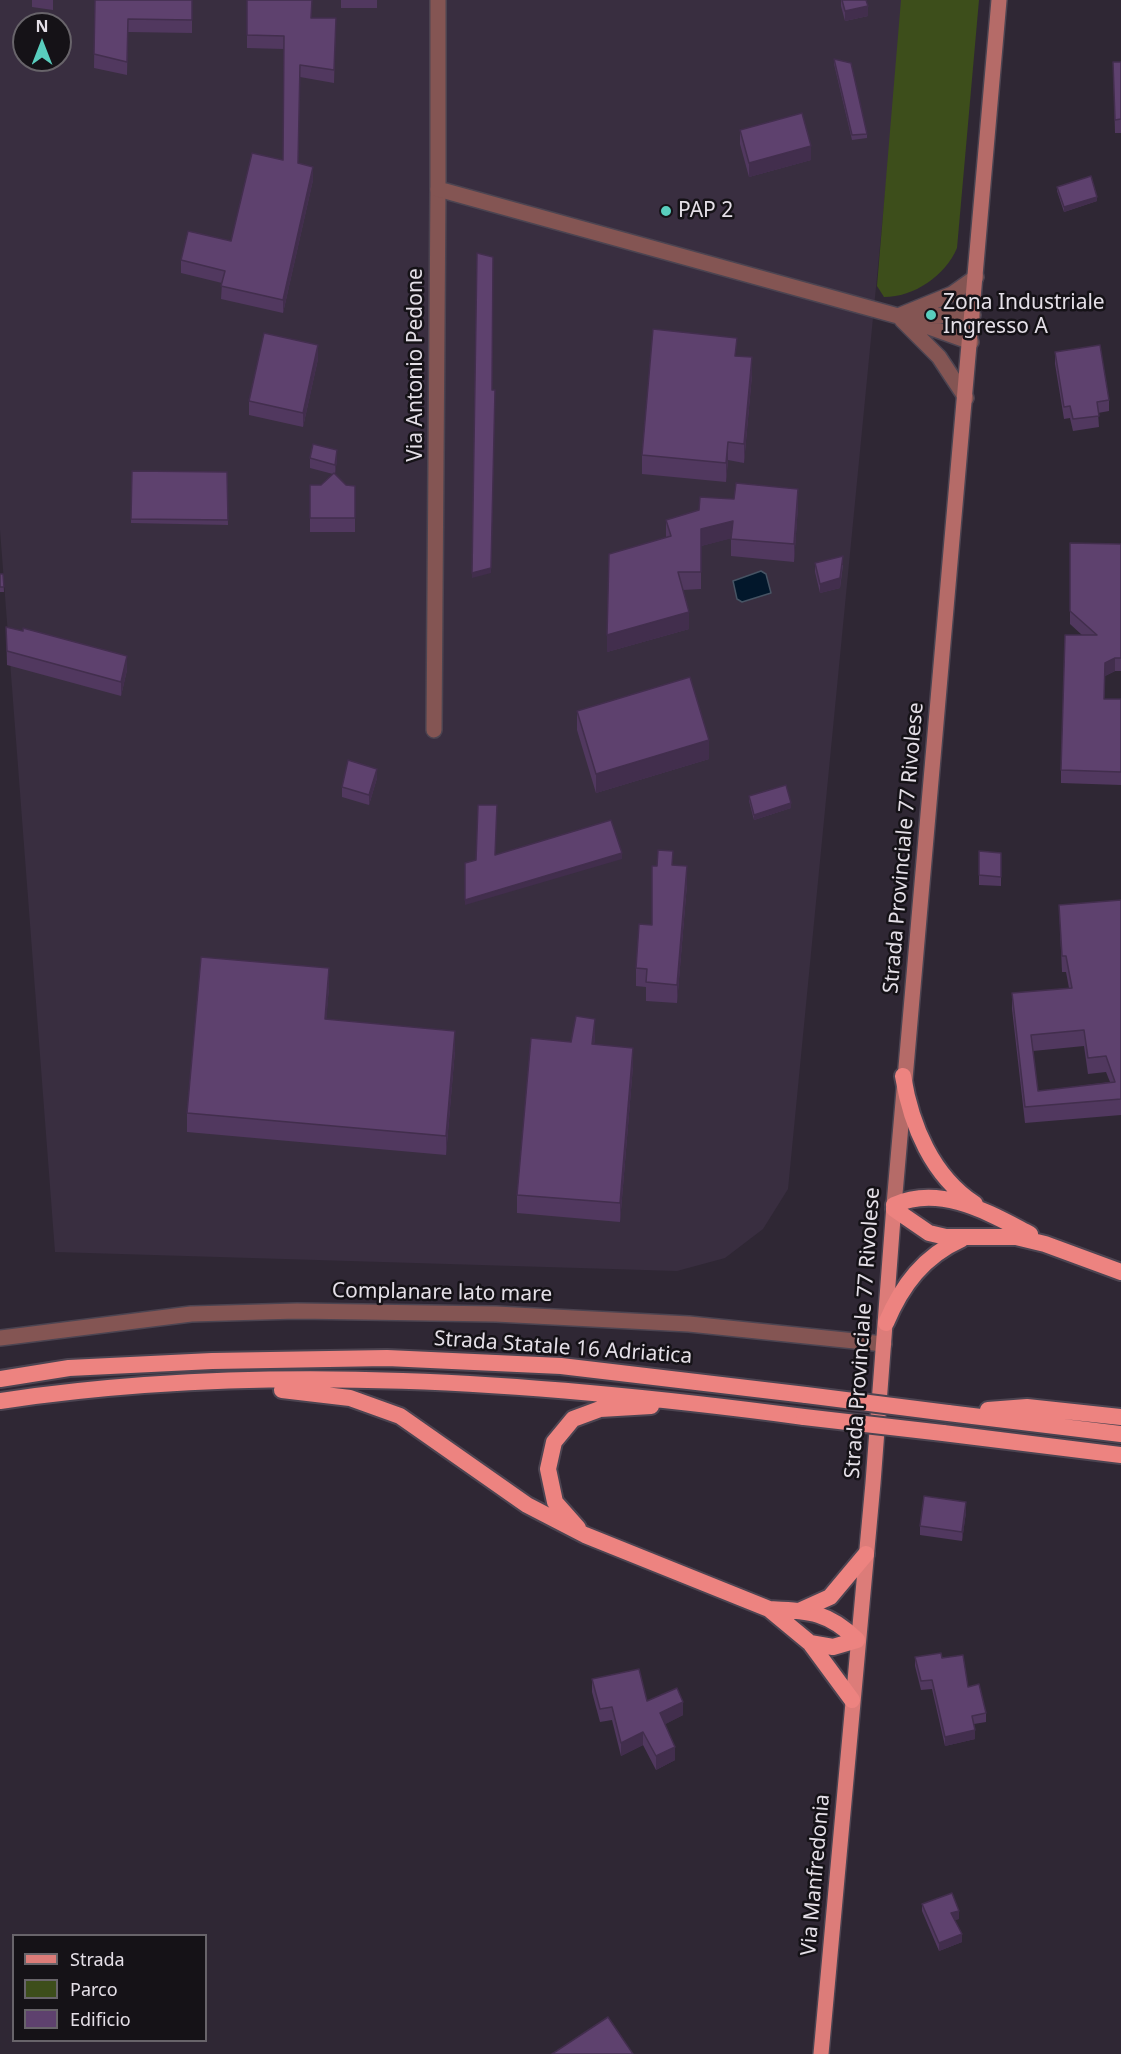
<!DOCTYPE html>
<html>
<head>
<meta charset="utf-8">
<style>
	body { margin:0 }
	#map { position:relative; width:1121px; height:2054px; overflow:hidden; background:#2f2734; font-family:"Noto Sans",sans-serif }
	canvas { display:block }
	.legend { position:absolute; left:12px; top:1934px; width:195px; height:108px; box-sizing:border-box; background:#151217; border:2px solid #68646a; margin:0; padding:8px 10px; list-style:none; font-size:18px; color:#e4dfe7 }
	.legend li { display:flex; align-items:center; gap:12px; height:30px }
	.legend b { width:30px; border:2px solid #68646a }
	.north { position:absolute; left:12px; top:12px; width:60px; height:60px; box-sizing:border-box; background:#151217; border:2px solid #68646a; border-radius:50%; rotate:0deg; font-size:16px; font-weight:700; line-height:24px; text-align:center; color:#e4dfe7 }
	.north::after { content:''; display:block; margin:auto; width:21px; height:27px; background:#59cebe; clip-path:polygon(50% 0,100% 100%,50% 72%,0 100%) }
</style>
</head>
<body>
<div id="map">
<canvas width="1121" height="2054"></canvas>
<ul class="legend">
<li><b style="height:8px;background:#dc7c79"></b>Strada</li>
<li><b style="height:16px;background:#3d4e1b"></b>Parco</li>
<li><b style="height:16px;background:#5e416e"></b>Edificio</li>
</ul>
<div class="north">N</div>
</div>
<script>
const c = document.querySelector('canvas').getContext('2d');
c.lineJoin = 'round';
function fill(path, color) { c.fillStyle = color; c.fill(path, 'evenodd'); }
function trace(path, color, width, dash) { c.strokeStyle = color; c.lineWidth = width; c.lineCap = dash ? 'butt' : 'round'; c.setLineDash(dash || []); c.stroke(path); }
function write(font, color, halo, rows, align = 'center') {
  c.font = font + ' "Noto Sans",sans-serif'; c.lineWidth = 5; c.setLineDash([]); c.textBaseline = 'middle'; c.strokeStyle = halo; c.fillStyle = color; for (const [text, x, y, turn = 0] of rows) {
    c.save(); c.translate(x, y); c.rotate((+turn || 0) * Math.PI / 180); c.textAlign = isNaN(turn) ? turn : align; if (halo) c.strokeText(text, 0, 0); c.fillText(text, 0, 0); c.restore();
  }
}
fill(new Path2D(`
	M0 0H904L788 1189 763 1229 725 1258 677 1271 55 1252 0 530ZM24 24H60V60H24Z`), '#392e40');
fill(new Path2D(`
	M901 0H979L957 248C945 276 914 297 884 297L877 286Z`), '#3d4e1b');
const water = new Path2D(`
	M761 571 766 574 771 593 742 602 737 599 733 581Z`);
fill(water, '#02172b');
trace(water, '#465363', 1.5);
const minor = new Path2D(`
	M434 730 438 189
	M0 1338 191 1314 297 1311 496 1314 689 1324 884 1344`);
const tertiary = new Path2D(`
	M438 0V189L898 316 971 342
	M898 316 952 294 976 277
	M910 316 973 315
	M902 320 939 357 966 398`);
const secondary = new Path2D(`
	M894 1205 999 0`);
const primary = new Path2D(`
	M821 2054 873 1483 894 1205`);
const trunk = new Path2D(`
	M903 1076C911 1125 932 1176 975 1204
	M894 1205C941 1184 989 1213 1030 1234
	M894 1209 929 1233 946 1237H1016L1045 1244 1121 1272
	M886 1323C902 1285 924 1256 962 1239
	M0 1379 69 1368 212 1361 387 1358 561 1366 806 1395
	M282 1390 350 1398 400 1416 527 1505 585 1535 769 1609 810 1643 852 1700
	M0 1401C265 1361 540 1382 804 1417
	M988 1410 1027 1407 1121 1417
	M948 1413 1121 1434
	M943 1433 1121 1455
	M578 1528 555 1502 548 1469 554 1442 573 1419 600 1409 651 1406
	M769 1609C808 1611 828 1611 857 1640L833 1647 810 1643
	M799 1611 830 1597 866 1554`);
trace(minor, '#4c4451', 18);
trace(tertiary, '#4c4451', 18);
trace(secondary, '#4c4451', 18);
trace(primary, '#4c4451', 18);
trace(trunk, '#4c4451', 20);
trace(minor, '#845553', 15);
trace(tertiary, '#845553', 15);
trace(secondary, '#b56b68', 15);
trace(primary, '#dc7c79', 15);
trace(trunk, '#ed8380', 16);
const trunkBridge = new Path2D(`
	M806 1395 948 1413
	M804 1417 943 1433`);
trace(trunkBridge, '#4c4451', 20, []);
trace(trunkBridge, '#ed8380', 16);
fill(new Path2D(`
	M32 0H53V10L32 7Z
	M95 0H192V33L128 32 127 75 94 68Z
	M247 0 312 18H336L334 83 300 77 298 163 313 180 283 313 221 299 222 283 181 273V260L231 241 283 160 284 49 247 48Z
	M341 0H377V8H341Z
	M841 0H866L868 16 845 21 841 6Z
	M834 59 867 134V138L852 140 834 64Z
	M1113 62H1121V133H1115Z
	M740 130 811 160 749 177 740 144Z
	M1057 187 1097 201 1064 212 1057 191Z
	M1055 352 1109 400V411L1098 413 1099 427 1073 431 1070 418 1064 419 1055 364Z
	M737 356 752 375 744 463 728 460 726 482 642 474V455Z
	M318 359 303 427 249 415V401Z
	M310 458 337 459 335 474 346 485 355 486V532H310V485H321L333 474 310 468Z
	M132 471 227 472 228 525 131 523Z
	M798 506 794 562 731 556V538L701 546V589L683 590 689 629 607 652 666 538V520Z
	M1070 543 1121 544V671H1115L1105 676 1104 699H1121V785L1061 783V770L1082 635 1070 624Z
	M815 563 843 565 840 588 820 593 815 572Z
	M0 574H3L4 592H0Z
	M6 627 23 631 127 670 121 696 7 665Z
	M577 711 709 759 596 793 577 730Z
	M377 778 369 805 342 797V787Z
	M749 796 791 808 754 820 749 801Z
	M979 851 1001 853V886L979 885Z
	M673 865 687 884 677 1003 646 1001V987L636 986V968L652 925 657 866Z
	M1121 900V1115L1025 1123 1012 1009V993L1069 988 1066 972H1062L1059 905ZM1084 1046 1088 1074 1106 1072 1110 1082 1038 1091 1033 1051Z
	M329 987 326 1020 455 1050 446 1155 187 1132V1113Z
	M595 1038 594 1044 633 1066 620 1222 517 1213V1195L571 1042Z
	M966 1512 962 1541 920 1535V1526Z
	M915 1657 942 1658 968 1687 986 1713V1722L974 1724 975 1739 945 1746 932 1689 921 1690 915 1666Z
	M592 1679 683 1715 665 1724 675 1760 656 1770 643 1745 621 1756 612 1720 600 1722 592 1692Z
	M922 1904 959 1919 954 1920 962 1942 939 1951 922 1911Z`), '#51385f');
fill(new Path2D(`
	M868 6V16L845 21V11Z
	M811 146V160L749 177V163Z
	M313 167V180L283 313V300Z
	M1097 197V201L1064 212V207Z
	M318 345V359L303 427V413Z
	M752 357V375L744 463V444Z
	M495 390 491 573 472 578V573Z
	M728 442V460L726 482V463Z
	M337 450V459L335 474V465Z
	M798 489V506L794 562V544Z
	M733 521V538L701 546V529Z
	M843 556 840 588 820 593V584Z
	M689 612V629L607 652V635Z
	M127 656V670L121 696V682Z
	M1115 658V671L1105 676 1104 712 1105 663Z
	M709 740V759L596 793V774Z
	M377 769V778L369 805V795Z
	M791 803V808L754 820V815Z
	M622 853V859L465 905V900Z
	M687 866V884L677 1003V985Z
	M329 968V987L325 1038V1019Z
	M595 1019V1038L592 1062V1044Z
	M455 1031V1050L446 1155V1136Z
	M633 1048V1066L620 1222V1203Z
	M966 1502V1512L962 1541V1532Z
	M683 1702V1715L660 1727V1713Z
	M975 1730V1739L945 1746V1737Z
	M643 1732V1745L621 1756V1743Z
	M675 1747V1760L656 1770V1756Z
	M959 1911V1919L951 1921V1913Z
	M962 1934V1942L939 1951V1943Z`), '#422e4d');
const building = new Path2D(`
	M95 0H192V20L128 19 127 62 94 54Z
	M247 0H312L311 18H336L334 70 300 65 298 163 313 167 283 300 221 286 225 271 181 260 188 231 231 241 252 153 283 160 284 36 247 35Z
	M842 0H866L868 6 845 11Z
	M834 59 851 63 867 134 852 135Z
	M1113 62H1121V119L1115 120Z
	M802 113 811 146 749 163 740 130Z
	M1091 176 1097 197 1064 207 1057 187Z
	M477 253 493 257 492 390H495L491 568 472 573Z
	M653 329 737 338 735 356 752 357 744 444 728 442 726 463 642 455Z
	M264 333 318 345 303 413 249 401Z
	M1100 345 1109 400 1097 402 1099 416 1073 419 1070 406 1064 407 1055 352Z
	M313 444 337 450 335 465 310 458Z
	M132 471 227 472 228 520 131 519Z
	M334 473 346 485 355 486V518H310V485H321Z
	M736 483 798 489 794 544 731 539 733 521 701 529V572H678L689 612 607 635 609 554 671 536 666 520 699 510 700 497 734 499Z
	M1070 543 1121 544V658H1115L1105 663 1104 699H1121V772L1061 770 1065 635H1097L1070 611Z
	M843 556 840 578 820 584 815 563Z
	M0 574H3L4 587H0Z
	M6 627 23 631V628L127 656 121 682 7 651Z
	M690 677 709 740 596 774 577 711Z
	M348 760 377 769 369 795 342 787Z
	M786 785 791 803 754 815 749 796Z
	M478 805H497L495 855 611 820 622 853 465 900V863L476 860Z
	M658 850 673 851 672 865 687 866 677 985 646 982 647 969 636 968 639 924 652 925V866H657Z
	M979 851 1001 853V877L979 875Z
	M1121 900V1099L1025 1107 1012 993 1072 988 1066 956H1062L1059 905ZM1084 1030 1088 1058 1106 1056 1115 1082 1038 1091 1031 1035Z
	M201 957 329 968 325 1019 455 1031 446 1136 187 1113Z
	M576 1016 595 1019 592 1044 633 1048 620 1203 517 1195 531 1038 571 1042Z
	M924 1496 966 1502 962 1532 920 1526Z
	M941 1653 942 1658 963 1655 968 1687 979 1684 986 1713 972 1716 975 1730 945 1737 932 1680 921 1681 915 1657Z
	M639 1669 647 1701 677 1688 683 1702 660 1713 675 1747 656 1756 643 1732 621 1743 612 1707 600 1709 592 1679Z
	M952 1893 959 1911 951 1913 962 1934 939 1943 922 1904Z
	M608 2017 633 2054H552Z`);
fill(building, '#5e416e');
trace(building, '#422e4d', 1.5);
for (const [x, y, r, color] of [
	[666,211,6,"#59cebe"],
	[931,315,6,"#59cebe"]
]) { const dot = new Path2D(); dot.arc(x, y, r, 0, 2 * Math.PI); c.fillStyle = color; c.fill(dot); trace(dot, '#151217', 2); }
write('21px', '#e4dfe7', '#151217', [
	["PAP 2",678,211],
	["Zona Industriale",943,303],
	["Ingresso A",943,327]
], 'left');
write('21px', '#e4dfe7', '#151217', [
	["Via Antonio Pedone",416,365,-90],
	["Strada Provinciale 77 Rivolese",904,848,-85],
	["Complanare lato mare",442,1293,1],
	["Strada Provinciale 77 Rivolese",863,1333,-86],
	["Strada Statale 16 Adriatica",563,1348,4],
	["Via Manfredonia",816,1875,-85]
]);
</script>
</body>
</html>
